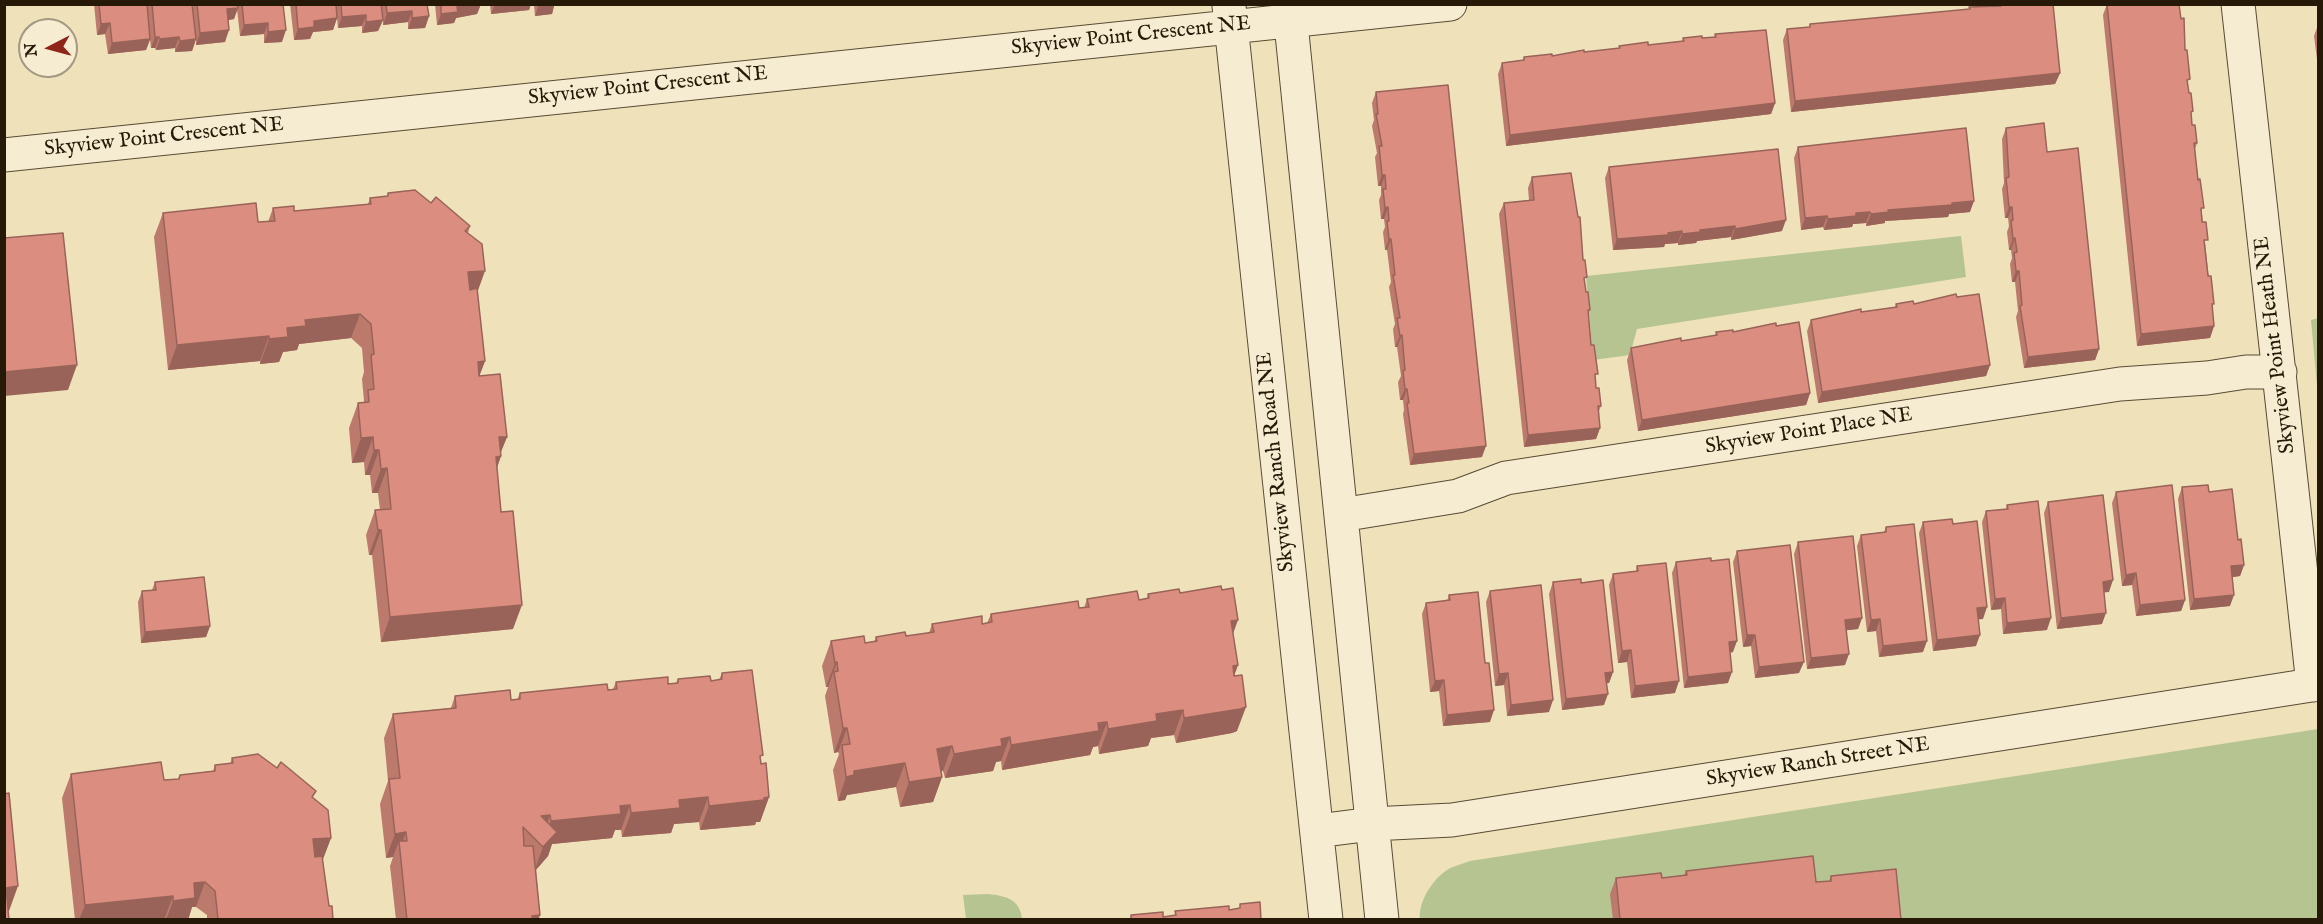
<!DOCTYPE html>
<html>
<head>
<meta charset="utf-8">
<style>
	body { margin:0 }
	#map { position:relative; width:2323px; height:924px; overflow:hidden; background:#efe2ba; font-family:"IM FELL English",serif }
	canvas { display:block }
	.frame { position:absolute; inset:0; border:6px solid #271907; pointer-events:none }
	.north { position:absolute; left:18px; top:18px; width:60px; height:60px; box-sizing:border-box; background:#f5ecd2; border:2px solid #a39881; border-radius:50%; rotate:264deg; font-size:16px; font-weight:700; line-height:24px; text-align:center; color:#271907 }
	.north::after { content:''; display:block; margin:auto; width:21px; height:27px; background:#8f2418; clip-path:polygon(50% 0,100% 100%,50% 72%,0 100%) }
</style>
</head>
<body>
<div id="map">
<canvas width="2323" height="924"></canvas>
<div class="frame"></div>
<div class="north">N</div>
</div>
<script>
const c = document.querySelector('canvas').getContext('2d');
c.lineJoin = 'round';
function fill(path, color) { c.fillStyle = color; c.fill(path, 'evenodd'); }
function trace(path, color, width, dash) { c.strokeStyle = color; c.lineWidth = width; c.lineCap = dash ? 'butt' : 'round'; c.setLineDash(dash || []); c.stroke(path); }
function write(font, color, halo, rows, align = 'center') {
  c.font = font + ' "IM FELL English",serif'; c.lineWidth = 4.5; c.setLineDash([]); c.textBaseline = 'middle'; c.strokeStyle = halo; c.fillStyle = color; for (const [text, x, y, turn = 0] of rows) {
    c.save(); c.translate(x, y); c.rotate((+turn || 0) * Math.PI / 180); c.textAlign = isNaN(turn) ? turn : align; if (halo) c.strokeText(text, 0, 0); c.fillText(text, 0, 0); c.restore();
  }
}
fill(new Path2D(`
	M1961 236 1966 277 1637 329 1630 355 1593 360 1586 276Z
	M2318 318V397L2311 320Z
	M2318 729V919L1420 920C1418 902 1432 880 1447 870 1453 866 1463 864 1470 861Z
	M988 894C1006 896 1020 899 1022 919H966L963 895Z`), '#b6c491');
const minor = new Path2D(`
	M1289 4 1382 920
	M2238 4C2263 232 2289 458 2313 685
	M1229 6 1326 920
	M4 155 1450 4
	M1341 515 1458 496 1506 478 2120 384 2207 378 2246 372H2280
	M1317 831 1372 824 1452 820 2318 684`);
trace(minor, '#594b34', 35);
trace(minor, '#f5ecd2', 33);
fill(new Path2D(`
	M94 4H283L282 42 264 43V34L240 36 237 9 234 19 228 20 225 42 196 45V39L192 51 175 52V48L156 50 155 48H151L150 40 146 50 108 54 105 34 97 35Z
	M290 4H427L429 16 425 28 408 29V22L383 25V20L378 31 362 33V26L338 28 337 18 333 30 313 32 310 39 294 40Z
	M435 4H481L477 14 456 18 454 23 437 25Z
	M490 4H531L529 10 491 14Z
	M534 4H571L554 6 552 14 535 16Z
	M2001 4 2060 73 2055 84 1791 112 1783 40 1787 29 1809 27 1810 24 1969 10V7L2000 6Z
	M2107 4 2181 19 2192 125 2197 143 2195 149 2214 326 2210 338 2137 346 2103 15Z
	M2318 25 2319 67H2318L2314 36Z
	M1715 34 1775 103 1771 114 1506 146 1498 74 1502 63 1523 60 1524 57 1552 56 1619 48V46L1648 45 1682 41 1683 38H1702L1714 37Z
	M1376 92 1482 457 1410 465 1403 414 1404 410 1403 400H1400L1398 382 1401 376 1397 347H1395L1393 329 1395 324 1389 287 1391 282 1387 250H1385L1383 232 1385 227 1384 219H1381L1379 200 1381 195V186H1378L1375 157 1377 153 1372 126 1374 120 1372 103Z
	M2006 128 2047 152 2099 349 2095 360 2024 368 2016 317 2018 311 2015 282H2012L2010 264 2012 258 2011 250H2009L2007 232 2009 226 2008 218H2005L2002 189 2004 183 2002 139Z
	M1798 147 1970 212 1949 214 1948 217 1885 221V223L1866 226V223L1853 224 1852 227 1824 230 1823 227 1801 230 1794 158Z
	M1609 167 1782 231 1731 240V237L1697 241 1696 243 1678 245V243L1665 244 1664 247 1613 250 1605 178Z
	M1532 177 1585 283 1596 388 1601 406 1598 413 1600 428 1596 439 1524 447 1499 214 1504 203 1529 200 1528 188Z
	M388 193 431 203 470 226 468 233 477 291 485 361 479 376 507 437 500 453 501 456 497 468 513 629 381 642 372 555H369L366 535 375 510H380L378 493H372L370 475H365L364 462 352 463 349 428 358 403H363L364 401 362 379 364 372 362 348 351 338 299 344 297 350 283 352 279 362 260 364V361L168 370 154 237 163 213 258 222H268L273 208 294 211 368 204 370 198 387 196Z
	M1896 304H1914L1990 365 1986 376 1818 403 1807 331 1811 320 1895 307Z
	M1776 326 1810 393 1806 405 1638 431 1627 360 1631 348 1715 336 1716 332H1733Z
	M2182 487 2209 492 2238 540 2244 565 2240 576 2232 577 2230 606 2190 610 2178 499Z
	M2116 492 2185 600 2181 611 2136 616 2132 585 2122 586 2112 503Z
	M2048 502 2109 592H2104L2102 624 2057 629 2044 513Z
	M2007 505 2047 630 2003 634 2001 609 1991 610 1982 522 1986 511 2006 509Z
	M1923 522 1953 524 1983 619H1978L1976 646 1933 651 1919 533Z
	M1886 527 1923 652 1879 657 1876 631 1867 632 1857 546 1861 535 1884 532Z
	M1798 542 1862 618 1858 629 1846 630 1845 665 1807 669 1794 554Z
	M1737 551 1799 673 1755 678 1751 646 1743 647 1733 562Z
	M1676 562 1733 652 1730 653 1728 683 1684 688 1672 573Z
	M1637 566 1675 693 1631 698 1627 662 1618 663 1609 585 1613 574 1636 571Z
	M155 582 210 626 206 637 141 643 138 602 142 591 152 590Z
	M1553 582 1581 583 1613 672 1609 683H1607L1604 705 1562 710 1549 594Z
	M1490 591 1549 712 1507 716 1504 685 1495 686 1486 602Z
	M1180 593 1233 635 1238 665 1234 675 1237 731 1232 733 1176 743 1174 735 1151 738 1148 746 1099 754 1098 746 1093 747 1090 755 1002 770 1001 761 996 762 993 771 945 778 943 771H941L942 777 933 802 900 807 896 787 847 795 845 800 838 801 833 770 839 754 838 752 834 753 825 696 828 687H826L822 666 831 641 865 643 874 642 876 637 906 636 929 633 932 624 987 623 991 614 1084 608 1087 599 1139 600 1147 598 1148 594Z
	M1449 595 1490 722 1443 726 1439 691 1430 692 1422 614 1426 603 1447 601Z
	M722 673 761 761 769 797 760 822H756L755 825 700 830 699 822 674 824 671 833 622 837 621 830H615L612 838 552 844 548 856 536 870 540 915 538 920H396L390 866 393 857 386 858 380 804 388 781 384 738 393 714 451 708 455 696 511 700H517L520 693 613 689 616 682 668 684 676 683 678 679 711 681 719 680Z
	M232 758 314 799 331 838 322 860 329 906 333 920H207V915L196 907H192L188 920H75L62 798 71 774 164 780 178 779 180 775 213 771 215 765 230 764Z
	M1686 871 1816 882 1829 881 1831 876 1901 920H1613L1610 894 1616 878H1662L1684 875Z`), '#bc7a6d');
fill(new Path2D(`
	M472 4H481L477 14 456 18 454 23 437 25 441 14 457 7Z
	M495 4H531L529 10 491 14Z
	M539 4H571L554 6 552 14 535 16Z
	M238 8 234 19 223 21 227 9Z
	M412 11 408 22 383 25 387 13Z
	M366 15 362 26 338 28 342 17Z
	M429 16 425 28 408 29 412 18Z
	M337 18 333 30 313 32 310 39 294 40 298 29 314 21Z
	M383 20 378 31 362 33 366 22Z
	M110 23 105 34 97 35 101 24Z
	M268 23 264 34 240 36 244 25Z
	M229 30 225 42 196 45 200 33Z
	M286 30 282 42 264 43 268 32Z
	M155 37H159L155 48H151Z
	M179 37 175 48 156 50 160 39Z
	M150 39 146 50 108 54 112 43Z
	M196 39 192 51 175 52 180 41Z
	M2060 73 2055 84 1791 112 1795 101Z
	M1775 103 1771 114 1506 146 1510 135Z
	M1382 175H1385L1381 186H1378Z
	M1974 201 1970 212 1949 214 1948 217 1885 221V223L1866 226 1871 214 1888 210Z
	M1388 207 1384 219H1381L1385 208Z
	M2009 207H2012L2008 218H2005Z
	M1870 212 1866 223 1853 224 1852 227 1824 230 1828 219 1856 213Z
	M1827 216 1823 227 1801 230 1805 218Z
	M1786 220 1782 231 1731 240 1735 229Z
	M1735 226 1731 237 1697 241 1696 243 1678 245 1682 234 1700 230Z
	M1682 231 1678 243 1665 244 1664 247 1613 250 1617 239Z
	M2015 238 2011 250H2009L2013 239Z
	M1389 239H1391L1387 250H1385Z
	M485 271 476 296 459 297 468 272Z
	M2016 271H2019L2015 282H2012Z
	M360 314 351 338 299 344 297 350 283 352 279 362 260 364 269 339 287 328 305 320Z
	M2214 326 2210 338 2137 346 2141 334Z
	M1402 335 1397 347H1395L1400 336Z
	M269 336 260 361 168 370 177 345Z
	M2099 349 2095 360 2024 368 2028 357Z
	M485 361 476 385 478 362Z
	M77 365 68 390 4 396V372Z
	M1990 365 1986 376 1818 403 1822 392Z
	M1405 389H1407L1403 400H1400Z
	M1810 393 1806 405 1638 431 1642 420Z
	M1600 428 1596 439 1524 447 1528 435Z
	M373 437 364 462 352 463 361 438Z
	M499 437H507L499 457 501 456 492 481Z
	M1486 446 1482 457 1410 465 1414 454Z
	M374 450H379L370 475H365Z
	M387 468 378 493H372L381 469Z
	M378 530H381L372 555H369Z
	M2244 565 2240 576 2227 578 2231 566Z
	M2136 573 2132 585 2122 586 2126 575Z
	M2113 580 2109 592 2099 593 2103 582Z
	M2234 595 2230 606 2190 610 2194 599Z
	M2005 598 2001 609 1991 610 1995 599Z
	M2185 600 2181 611 2136 616 2140 605Z
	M522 605 513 629 381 642 390 617Z
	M1987 607 1983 619 1973 620 1977 608Z
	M2106 613 2102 624 2057 629 2061 618Z
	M1862 618 1858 629 1841 631 1845 620Z
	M2051 618 2047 630 2003 634 2007 623Z
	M1880 619 1876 631 1867 632 1871 620Z
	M1238 620 1229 645 1231 621Z
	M210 626 206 637 141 643 145 632Z
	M1747 635H1755L1751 646 1743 647Z
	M1980 635 1976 646 1933 651 1937 640Z
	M1737 641 1733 652 1725 653 1729 642Z
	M1927 641 1923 652 1879 657 1883 646Z
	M1631 650 1627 662 1618 663 1622 651Z
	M1849 654 1845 665 1807 669 1811 658Z
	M837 662 828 687H826L835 663Z
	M1804 662 1799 673 1755 678 1759 667Z
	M1238 665 1229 690 1233 666Z
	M1613 672 1609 683 1601 684 1605 673Z
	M1732 672 1728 683 1684 688 1688 677Z
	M1508 673 1504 685 1495 686 1499 674Z
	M1444 680 1439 691 1430 692 1435 681Z
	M1679 681 1675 693 1631 698 1635 686Z
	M1608 694 1604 705 1562 710 1566 699Z
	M1553 700 1549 712 1507 716 1511 705Z
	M1246 707 1237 731 1232 733 1176 743 1184 718Z
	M1183 710 1174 735 1151 738 1148 746 1099 754 1108 729 1156 714Z
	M1494 710 1490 722 1443 726 1447 715Z
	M1107 722 1098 746 1093 747 1090 755 1002 770 1011 745Z
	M843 728H847L838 752 834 753Z
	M1010 737 1001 761 996 762 993 771 945 778 954 754 1001 739Z
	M952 746 943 771 928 773 937 749Z
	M905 763 896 787 847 795 845 800 838 801 846 777 854 771Z
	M942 777 933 802 900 807 909 782Z
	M708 797 699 822 674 824 671 833 622 837 631 813 679 800Z
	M769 797 760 822H756L755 825 700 830 709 806Z
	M630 805 621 830H615L612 838 552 844 548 856 534 872 543 847 542 845 551 821 620 806Z
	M550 815 541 840V816Z
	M406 832 400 849 399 841 393 857 386 858 395 834Z
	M331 838 322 862 304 864 313 839Z
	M205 882 196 907H192L188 920H166L173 901 194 883Z
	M18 886 9 911H4L6 888Z
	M173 896 164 920H79L85 905Z
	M540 915 538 920H531L532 916Z`), '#996359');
const building = new Path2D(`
	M99 4H147L150 39 112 43 110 23 101 24Z
	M152 4H192L196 39 180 41 179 37 160 39 159 37H155Z
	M197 4H237L238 8 227 9 229 30 200 33Z
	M242 4H283L286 30 268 32V23L244 25Z
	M296 4H336L337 18 314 21V27L298 29Z
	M341 4H381L383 20 366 22V15L342 17Z
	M386 4H427L429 16 412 18V11L387 13Z
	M441 4H472L457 7 458 12 441 14Z
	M2001 4H2053L2060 73 1795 101 1787 29 1810 27V24L1970 9 1969 7 2001 6Z
	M2107 4H2179L2181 19 2184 18 2185 50H2187L2190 79 2187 80 2189 93H2191L2193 111 2191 112 2192 125H2195L2197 143H2194L2198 180 2200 179 2204 208H2201L2202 222H2206L2208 240H2204L2208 276H2211L2214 304H2212L2214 326 2141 334Z
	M1766 30 1775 103 1510 135 1502 63 1524 60V57L1552 54V56L1584 50V52L1620 48 1619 46 1648 42V45L1684 41 1683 38 1702 36V38L1716 37 1715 34Z
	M1448 85 1486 446 1414 454 1407 403H1409L1407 389H1405L1403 371 1405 370 1402 335 1400 336 1397 318H1400L1393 275H1395L1391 239H1389L1387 221H1389L1388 207 1385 208 1383 189H1386L1385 175H1382L1379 146H1382L1376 114H1378L1376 92Z
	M2044 123 2047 152 2078 148 2099 349 2028 357 2020 306 2022 305 2019 271H2016L2014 253 2017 252 2015 238 2013 239 2011 221 2013 220 2012 207H2009L2006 178 2009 177 2006 128Z
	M1966 128 1974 201 1952 203V205L1888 210 1889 212 1871 214 1870 212 1856 213V216L1828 219 1827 216 1805 218 1798 147Z
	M1778 149 1786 220 1735 229V226L1700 230V232L1682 234V231L1668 233V235L1617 239 1609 167Z
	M1571 173 1578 217H1580L1583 260H1585L1587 277 1584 278 1586 292H1588L1590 310H1588L1591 345H1594L1598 374H1595L1596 388H1599L1601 406H1598L1600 428 1528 435 1504 203 1534 200 1532 177Z
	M415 190 431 203 436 197 470 226 465 231 482 244 485 271 468 272 470 290 477 288 485 361 478 362 479 376 500 374 507 437H499L501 456 496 457 501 512 513 511 522 605 390 617 381 530H378L375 510 391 509 387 468 381 469 379 450H374L373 437 361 438 358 403 369 402 368 390 374 389 371 355 374 354 371 324 360 314 305 320 306 326 287 328 288 337 269 339V336L177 345 163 213 256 203 258 222 275 221 273 208 294 206V211L371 204 370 198 388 196V193Z
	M63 233 77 365 4 372V238Z
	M1956 294 1957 297 1979 294 1990 365 1822 392 1811 320 1861 309V312L1897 307 1896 304 1913 301 1914 304Z
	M1799 322 1810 393 1642 420 1631 348 1681 338V341L1717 335 1716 332 1733 330V332L1776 323V326Z
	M2172 485 2185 600 2140 605 2136 573 2126 575 2116 492Z
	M2208 485 2209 492 2232 489 2238 540 2241 539 2244 565 2231 566 2234 595 2194 599 2182 487Z
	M2103 495 2113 580 2103 582 2106 613 2061 618 2048 502Z
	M2038 501 2051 618 2007 623 2005 598 1995 599 1986 511 2008 509 2007 505Z
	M1952 519 1953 524 1977 521 1987 607 1977 608 1980 635 1937 640 1923 522Z
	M1914 524 1927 641 1883 646 1880 619 1871 620 1861 535 1886 532V527Z
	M1853 536 1862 618 1845 620 1849 654 1811 658 1798 542Z
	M1790 545 1804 662 1759 667 1755 635H1747L1737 551Z
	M1711 558V561L1729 559 1737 641 1729 642 1732 672 1688 677 1676 562Z
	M1666 563 1679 681 1635 686 1631 650 1622 651 1613 574 1638 571 1637 566Z
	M204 577 210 626 145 632 142 591 156 590 155 582Z
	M1581 579V583L1603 580 1613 672 1605 673 1608 694 1566 699 1553 582Z
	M1541 585 1553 700 1511 705 1508 673 1499 674 1490 591Z
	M1221 586 1222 590 1233 588 1238 620 1231 621 1238 665 1233 666 1234 676 1242 675 1246 707 1240 709 1184 718 1183 710 1156 714 1157 721 1108 729 1107 722 1098 723 1099 731 1011 745 1010 737 1001 739 1002 746 954 754 952 746 937 749 942 777 909 782 905 763 854 771V775L846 777 842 745 850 744 847 728H843L834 672 838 671 837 662 835 663 831 641 864 636 865 643 877 641 876 637 905 632 906 636 934 632 932 624 982 616V624L992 622 991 614 1078 601 1079 608 1089 607 1087 599 1137 591 1139 600 1149 598 1148 594 1179 589 1180 593Z
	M1478 592 1485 663H1489L1494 710 1447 715 1444 680 1435 681 1426 603 1450 600 1449 595Z
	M752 670 763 755 760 756 761 764 766 763 769 797 764 798V800L709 806 708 797 679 800 680 808 631 813 630 805 620 806 621 814 551 821 550 815 541 816 557 832 543 847 523 827 524 846H533L540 915 532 916V920H407L399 841H407L406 832 395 834 389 779 400 778 393 714 456 708 455 696 510 690 511 700 520 699V693L607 684 608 690 617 689 616 682 668 677V684L678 683V679L710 676 711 681 722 679V673Z
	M258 754 277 768 281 762 316 791 312 797 328 810 331 838 313 839 315 857 322 856 329 906H332L333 920H215L218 919 215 891 205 882 194 883 195 898 173 901V896L85 905 71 774 161 762 164 780 179 779 180 775 215 771V765L233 763 232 758Z
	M9 793 18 886 6 888 9 920H4V794Z
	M1813 856 1816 882 1831 881V876L1896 869 1901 920H1620L1616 878 1661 873 1662 878 1687 875 1686 871Z
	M1260 902 1261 920H1131V915L1163 912V917L1176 915 1175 911 1229 906V910L1240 908V904Z`);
fill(building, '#db8e7f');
trace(building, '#996359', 1.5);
write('21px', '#271907', '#f5ecd2', [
	["Skyview Point Crescent NE",1131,37,-6],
	["Skyview Point Crescent NE",648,87,-6],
	["Skyview Point Crescent NE",164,138,-6],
	["Skyview Point Heath NE",2276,345,-97],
	["Skyview Point Place NE",1809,432,-9],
	["Skyview Ranch Road NE",1277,462,-96],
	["Skyview Ranch Street NE",1818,763,-9]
]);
</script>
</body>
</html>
